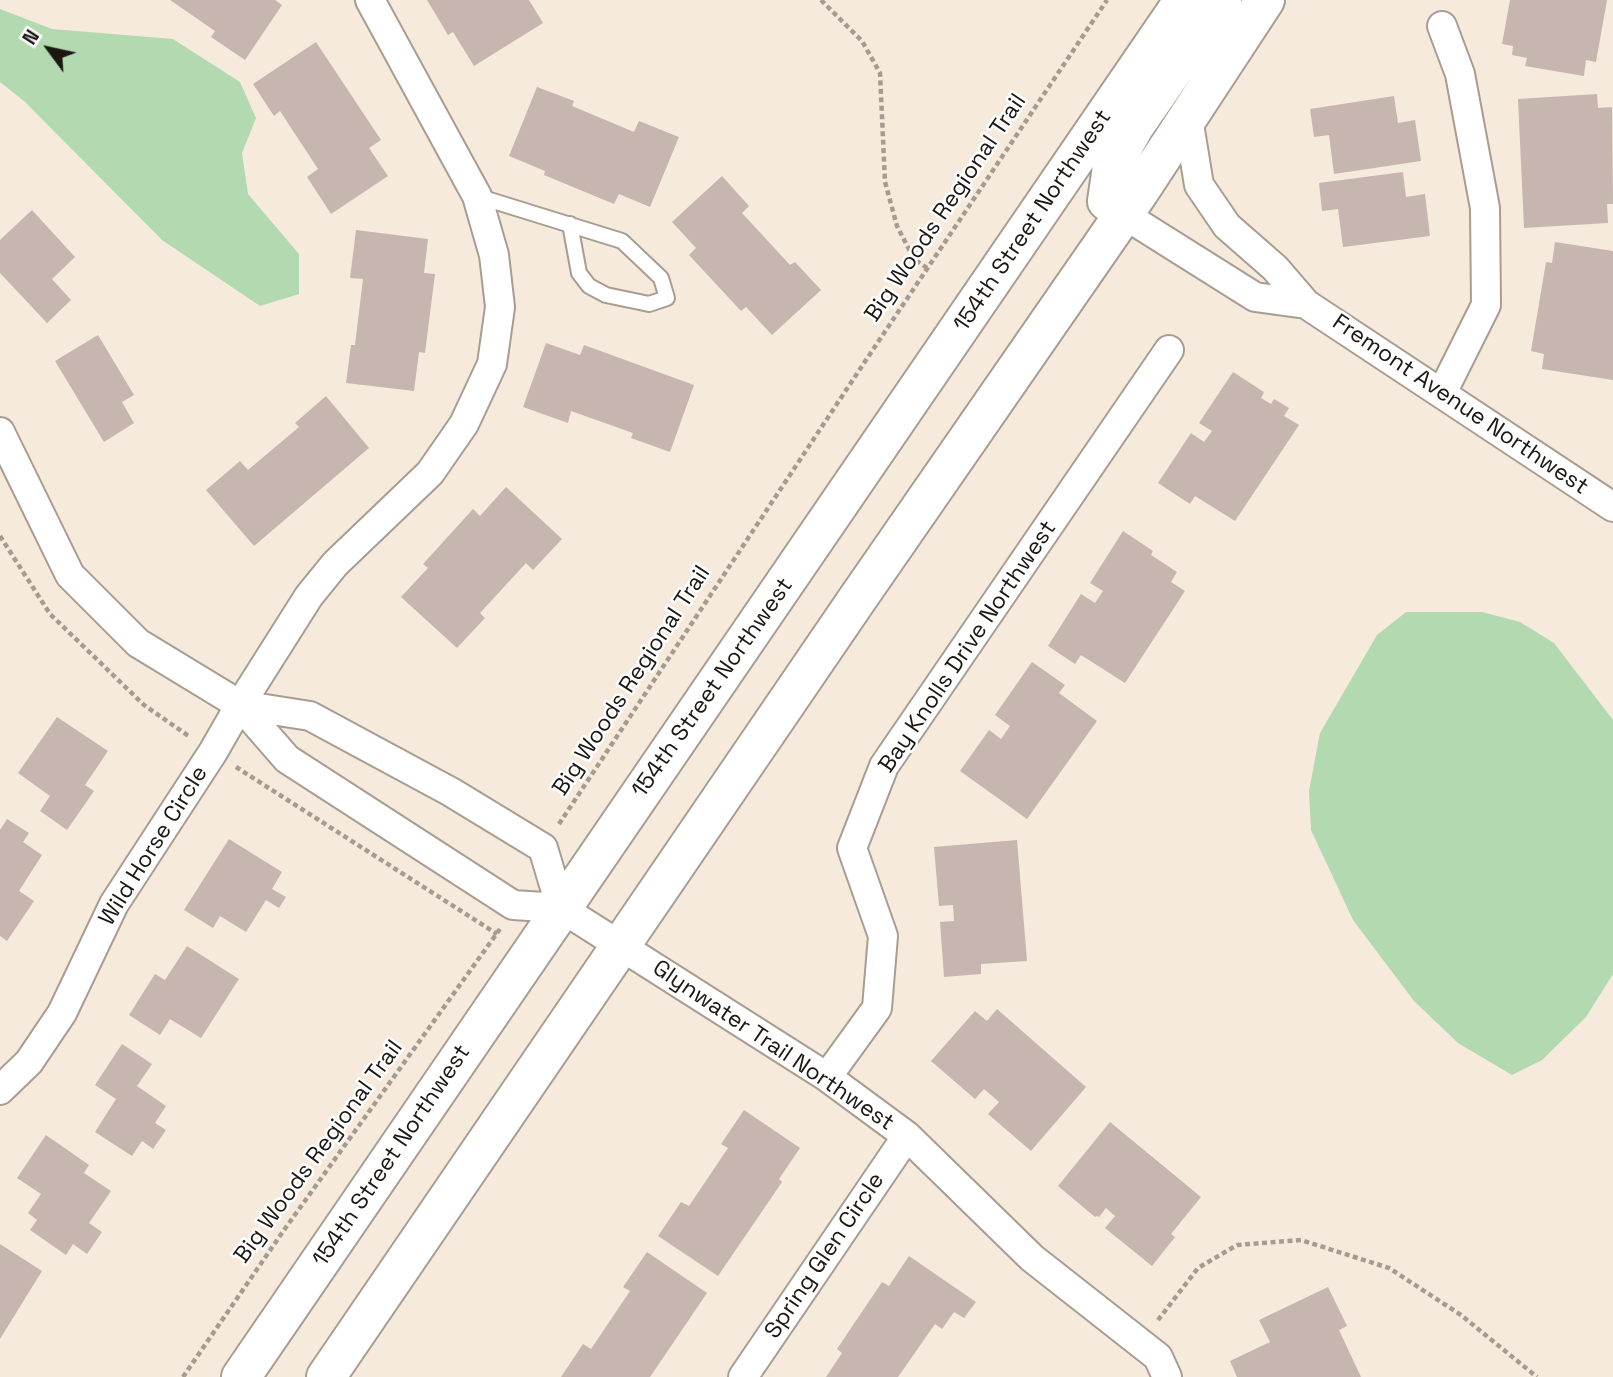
<!DOCTYPE html>
<html>
<head>
<meta charset="utf-8">
<style>
	body { margin:0 }
	#map { position:relative; width:1613px; height:1377px; overflow:hidden; background:#f6eadc; font-family:"Space Grotesk",sans-serif }
	canvas { display:block }
	.north { position:absolute; left:14px; top:14px; width:70px; height:70px; -webkit-text-stroke:5px #fff; paint-order:stroke; rotate:303deg; font-size:19px; font-weight:700; line-height:28px; text-align:center; color:#1b1712 }
	.north::after { content:''; display:block; margin:auto; width:24px; height:32px; background:#1b1712; clip-path:polygon(50% 0,100% 100%,50% 72%,0 100%) }
</style>
</head>
<body>
<div id="map">
<canvas width="1613" height="1377"></canvas>
<div class="north">N</div>
</div>
<script>
const c = document.querySelector('canvas').getContext('2d');
c.lineJoin = 'round';
function fill(path, color) { c.fillStyle = color; c.fill(path, 'evenodd'); }
function trace(path, color, width, dash) { c.strokeStyle = color; c.lineWidth = width; c.lineCap = dash ? 'butt' : 'round'; c.setLineDash(dash || []); c.stroke(path); }
function write(font, color, halo, rows, align = 'center') {
  c.font = font + ' "Space Grotesk",sans-serif'; c.lineWidth = 5; c.setLineDash([]); c.textBaseline = 'middle'; c.strokeStyle = halo; c.fillStyle = color; for (const [text, x, y, turn = 0] of rows) {
    c.save(); c.translate(x, y); c.rotate((+turn || 0) * Math.PI / 180); c.textAlign = isNaN(turn) ? turn : align; if (halo) c.strokeText(text, 0, 0); c.fillText(text, 0, 0); c.restore();
  }
}
fill(new Path2D(`
	M0 9 52 29 173 39 240 82 256 118 242 153 248 194 299 254V294L260 306 162 240 24 101 0 82Z
	M1406 612H1482L1520 622 1554 643 1613 720V974L1586 1017 1542 1060 1512 1075 1458 1043 1414 1001 1353 920 1311 830 1309 791 1320 733 1377 635Z`), '#b2d9b0');
fill(new Path2D(`
	M170 0H275L282 5 245 60 211 37 215 31Z
	M427 0H529L543 23 474 66 453 32 448 35Z
	M1510 0H1607L1596 62 1586 60 1584 76 1525 66 1527 58 1512 55 1513 46 1502 44Z
	M316 42 381 140 369 148 388 176 331 214 307 177 318 169 280 111 274 116 253 84Z
	M537 87 574 101 572 106 634 132 639 121 679 137 650 207 619 194 614 204 544 175 545 171 509 156Z
	M1597 94 1598 108 1612 107 1613 204H1607L1608 223 1524 228 1518 99Z
	M1394 96 1398 123 1415 120 1421 161 1334 174 1329 135 1314 137 1310 109Z
	M1403 172 1406 197 1425 194 1430 236 1343 247 1338 209 1322 211 1319 183Z
	M722 176 749 206 742 213 790 265 795 262 821 290 772 335 746 307 741 311 689 255 696 248 672 222Z
	M32 210 75 257 52 279 71 300 47 323 0 273V240Z
	M356 230 428 239 424 273 435 274 425 353 419 352 414 391 346 383 351 345H355L363 279 350 278Z
	M1555 242 1613 251V380L1542 369 1544 354 1531 351 1546 262 1552 263Z
	M98 335 134 395 122 402 134 423 104 442 55 361Z
	M546 343 580 355 584 345 694 385 670 452 631 438 633 433 571 411 568 423 523 407Z
	M1233 372 1264 392 1261 398 1271 404 1274 399 1289 408 1284 416 1299 425 1235 521 1195 496 1190 504 1158 483 1191 433 1204 442 1212 431 1199 423Z
	M326 396 369 448 254 546 206 490 240 461 248 470 299 427 295 423Z
	M506 487 562 539 533 570 526 563 480 613 485 618 457 648 401 597 428 568 423 564 473 509 480 516Z
	M1123 531 1153 551 1151 555 1177 572 1171 582 1185 591 1125 683 1081 655 1075 664 1048 646 1081 594 1095 603 1103 591 1090 583Z
	M1032 662 1065 685 1059 693 1097 721 1027 819 960 771 989 730 1001 739 1010 726 995 715Z
	M57 717 108 751 85 785 94 791 67 830 40 811 50 796 18 773Z
	M7 819 29 833 23 842 42 855 19 891 34 901 7 941 0 936V830Z
	M229 839 282 872 272 889 286 897 279 908 266 900 246 932 220 916 213 928 184 910Z
	M1017 840 1027 961 981 964V974L944 977 940 922 954 921 953 905 939 906 934 847Z
	M187 946 239 979 201 1038 170 1019 160 1035 129 1015 155 974 165 980Z
	M997 1009 1086 1087 1031 1151 988 1114 999 1102 984 1089 975 1099 931 1061 975 1011 987 1021Z
	M122 1044 152 1064 137 1086 166 1106 155 1123 166 1130 153 1149 142 1141 132 1156 95 1132 116 1099 95 1085Z
	M744 1110 800 1148 779 1179 782 1182 718 1276 658 1236 681 1202 689 1206 728 1148 721 1144Z
	M1110 1122 1201 1197 1171 1234 1175 1237 1152 1266 1105 1228 1115 1216 1106 1208 1099 1217 1097 1216 1095 1217 1058 1186Z
	M46 1135 89 1165 84 1173 111 1191 89 1223 102 1232 87 1254 73 1244 66 1255 30 1230 37 1220 28 1213 41 1194 17 1178Z
	M0 1244 42 1271 0 1339Z
	M647 1252 707 1293 650 1377H561L583 1344 591 1349 630 1291 623 1287Z
	M909 1256 976 1302 964 1318 954 1312 942 1329 935 1324 898 1377H826L842 1353 837 1349 882 1282 889 1286Z
	M1328 1287 1347 1326 1339 1330 1361 1377H1237L1230 1361 1270 1342 1259 1320Z`), '#c7b5af');
const lane = new Path2D(`
	M477 196 622 241 661 278 667 298 649 304 606 295 589 286 579 273 570 224`);
const street = new Path2D(`
	M1188 118 1199 185 1227 226 1275 268 1306 304 1613 507
	M1123 214 1255 297 1306 304
	M1442 393 1486 305 1485 208 1460 74 1442 26
	M0 432 70 575 138 643 240 705 287 759 513 905 561 908 827 1077 907 1136 1032 1258 1158 1357 1167 1377
	M240 705 310 716 451 792 543 848 561 908
	M827 1077 877 1008 883 936 852 848 884 766 1169 350
	M0 1090 29 1062 62 1013 114 904 213 752 240 705 309 596 335 564 430 473 464 424 492 364 500 307 494 255 477 196 370 0
	M743 1377 907 1136`);
const secondary = new Path2D(`
	M1123 214 1107 201 1112 167 1134 127 1222 0
	M241 1377 1184 0
	M326 1377 858 598 1137 195 1265 0`);
trace(lane, '#a89d90', 18);
trace(street, '#a89d90', 32);
trace(secondary, '#a89d90', 42);
trace(new Path2D(`
	M821 0 862 41 880 73 885 182 897 226 914 259 927 268
	M0 536 50 614 144 705 190 737
	M236 767 497 934
	M559 824 866 360 1107 0
	M1158 1320 1198 1268 1237 1245 1301 1240 1389 1268 1461 1315 1537 1377
	M183 1377 284 1230 500 929`), '#a59c91', 4.5, [5, 3.5]);
trace(lane, '#fff', 14);
trace(street, '#fff', 28);
trace(secondary, '#fff', 38);
write('23px', '#1b1712', '#fff', [
	["Big Woods Regional Trail",946,208,-56],
	["154th Street Northwest",1033,221,-56],
	["Fremont Avenue Northwest",1460,405,34],
	["Bay Knolls Drive Northwest",968,647,-56],
	["Big Woods Regional Trail",632,681,-57],
	["154th Street Northwest",713,688,-55],
	["Wild Horse Circle",154,846,-58],
	["Glynwater Trail Northwest",773,1046,34],
	["Big Woods Regional Trail",319,1152,-54],
	["154th Street Northwest",392,1156,-56],
	["Spring Glen Circle",825,1256,-56]
]);
</script>
</body>
</html>
